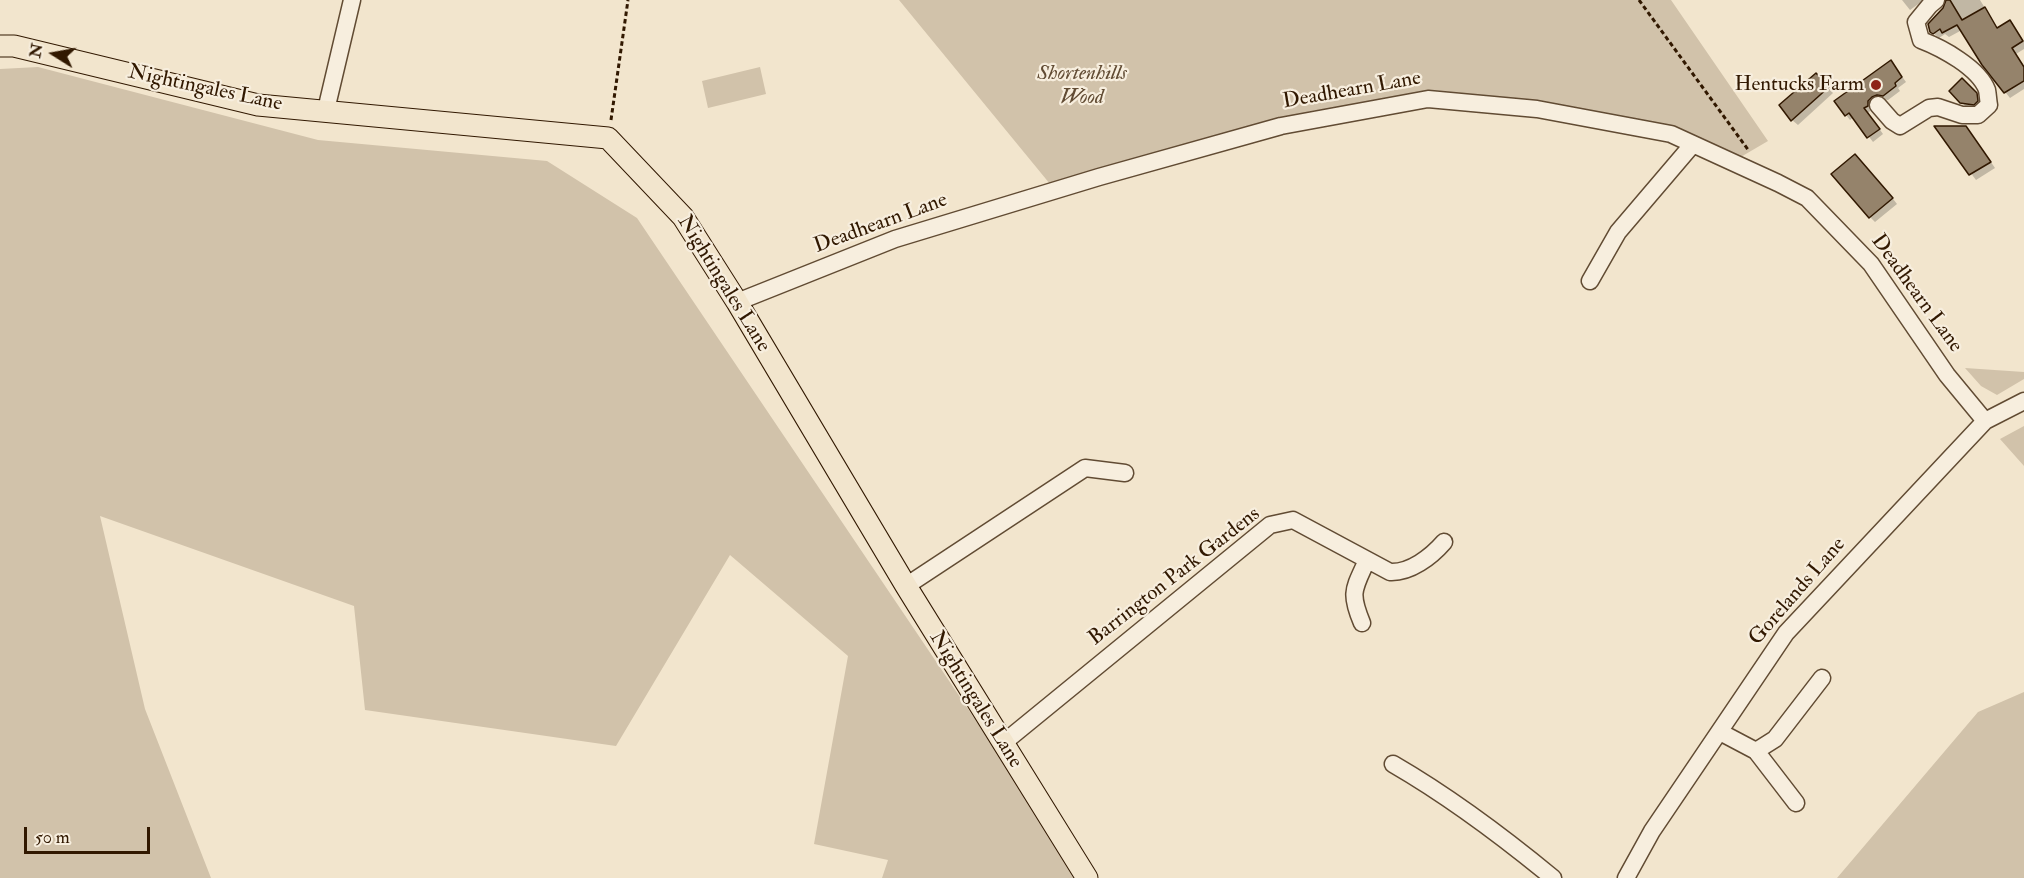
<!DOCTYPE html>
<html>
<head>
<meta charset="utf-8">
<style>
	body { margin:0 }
	#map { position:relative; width:2024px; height:878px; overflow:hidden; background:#f2e5cd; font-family:"IM FELL Double Pica",serif }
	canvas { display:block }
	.north { position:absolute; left:24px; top:24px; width:60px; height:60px; -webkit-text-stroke:4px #f7eede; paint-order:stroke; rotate:281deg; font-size:16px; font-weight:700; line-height:24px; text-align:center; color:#311800 }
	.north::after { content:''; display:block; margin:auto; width:21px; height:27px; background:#311800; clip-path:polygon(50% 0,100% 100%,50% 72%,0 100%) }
	.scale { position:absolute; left:24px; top:827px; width:126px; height:27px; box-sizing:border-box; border:3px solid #311800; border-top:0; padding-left:8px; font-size:18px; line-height:21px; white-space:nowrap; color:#311800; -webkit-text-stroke:4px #f7eede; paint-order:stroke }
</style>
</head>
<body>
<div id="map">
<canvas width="2024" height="878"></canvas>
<div class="north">N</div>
<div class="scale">50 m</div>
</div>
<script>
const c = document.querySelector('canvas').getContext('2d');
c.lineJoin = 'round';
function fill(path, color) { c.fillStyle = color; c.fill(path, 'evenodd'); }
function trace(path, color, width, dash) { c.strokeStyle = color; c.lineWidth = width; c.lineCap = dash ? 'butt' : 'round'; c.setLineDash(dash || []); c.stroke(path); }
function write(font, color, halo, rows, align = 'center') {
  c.font = font + ' "IM FELL Double Pica",serif'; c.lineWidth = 4.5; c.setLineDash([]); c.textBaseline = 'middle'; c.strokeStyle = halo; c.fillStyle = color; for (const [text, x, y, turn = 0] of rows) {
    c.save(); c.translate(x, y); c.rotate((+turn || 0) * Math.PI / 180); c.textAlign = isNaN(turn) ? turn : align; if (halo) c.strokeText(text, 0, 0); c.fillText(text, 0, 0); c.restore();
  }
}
fill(new Path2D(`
	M899 0H1671L1768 141 1739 158 1672 126 1432 93 1311 111 1050 184Z
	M38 67 318 140 547 161 637 218 1082 878H882L888 860 814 844 848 656 730 555 616 746 365 710 354 606 100 516 145 709 211 878H0V69Z
	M760 67 766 94 708 108 702 81Z
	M1965 368 2024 372V379L1997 395 1981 386Z
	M2024 426V466L2000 439Z
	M2024 692V878H1837L1978 712Z`), '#d1c2aa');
fill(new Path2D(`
	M1902 0H1924L1910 10Z
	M1947 0H1980L1998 29 2010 22 2015 27 2024 42V49L2016 54 2024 66V89L2010 98 1983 64 1962 30 1949 37 1945 34 1939 38 1931 31Z
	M1895 67 1906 82 1898 88 1900 91 1888 100 1882 99 1868 113 1883 134 1873 142 1854 117 1850 120 1846 115Z
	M1821 80 1833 93 1798 125 1792 120Z
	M1962 80 1982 100V107L1967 108 1951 91Z
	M1937 128 1971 133 1995 168 1976 180Z
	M1890 195 1897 204 1875 222 1870 217Z`), '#0003');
const building = new Path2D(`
	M1946 0H1950L1962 20 1985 7 1997 28 2010 20 2023 41 2012 48 2024 67V81L2004 93 1982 65 1957 25 1942 33 1940 29 1933 34 1930 32 1928 24 1943 8Z
	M1891 60 1902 77 1895 83 1896 86 1883 96 1877 95 1872 97 1868 101V106L1864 108 1880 129 1867 138 1849 113 1845 116 1834 101Z
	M1816 73 1829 87 1791 121 1779 105Z
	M1962 78 1977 93 1978 101 1974 105 1960 103 1949 91Z
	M1934 126H1966L1991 162 1969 175Z
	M1855 154 1893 198 1869 218 1831 174Z`);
fill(building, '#95836b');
trace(building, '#311800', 1.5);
const minor = new Path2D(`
	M1878 105 1892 121 1900 126 1929 108 1938 107 1962 115H1978L1989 105C1988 100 1988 95 1987 90 1979 68 1942 48 1921 40L1916 22 1930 5 1936 0
	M326 110 352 0
	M1590 281 1618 232 1693 144
	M737 302 895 239 1099 177 1281 126 1428 99 1537 109 1671 134 1778 183 1807 198 1871 264 1947 375 1985 421
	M906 586 1085 468 1125 473
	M1362 623C1349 592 1354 589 1367 560
	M1720 732 1756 751 1796 803
	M1002 744 1270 525 1293 520 1390 572C1410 573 1431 557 1444 542
	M1756 751 1775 739 1822 678
	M1393 764C1450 797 1502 836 1553 878
	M1626 878 1652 831 1786 633 1985 421 2024 401`);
const major = new Path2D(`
	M0 46H14L258 105 608 138 683 217 737 302 906 586 1087 878`);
trace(minor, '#614b33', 19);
trace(major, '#311800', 23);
trace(new Path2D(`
	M1639 0 1749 151
	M611 120 628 0`), '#311800', 3, [4.5, 3]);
trace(minor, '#f7eede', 16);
trace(major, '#f2e5cd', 21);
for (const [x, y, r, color] of [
	[1876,85,6,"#8f2418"]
]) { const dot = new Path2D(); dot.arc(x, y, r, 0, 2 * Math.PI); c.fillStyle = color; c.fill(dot); trace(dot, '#f7eede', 2); }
write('italic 21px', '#614b33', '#f7eede', [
	["Shortenhills",1082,74],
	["Wood",1082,98]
]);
write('21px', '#311800', '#f7eede', [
	["Hentucks Farm",1864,85]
], 'right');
write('21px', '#311800', '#f7eede', [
	["Nightingales Lane",205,89,12],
	["Deadhearn Lane",1352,91,-10],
	["Deadhearn Lane",881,224,-20],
	["Nightingales Lane",723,284,58],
	["Deadhearn Lane",1916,294,54],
	["Barrington Park Gardens",1175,577,-38],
	["Gorelands Lane",1798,592,-49],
	["Nightingales Lane",975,700,58]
]);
</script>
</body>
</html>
